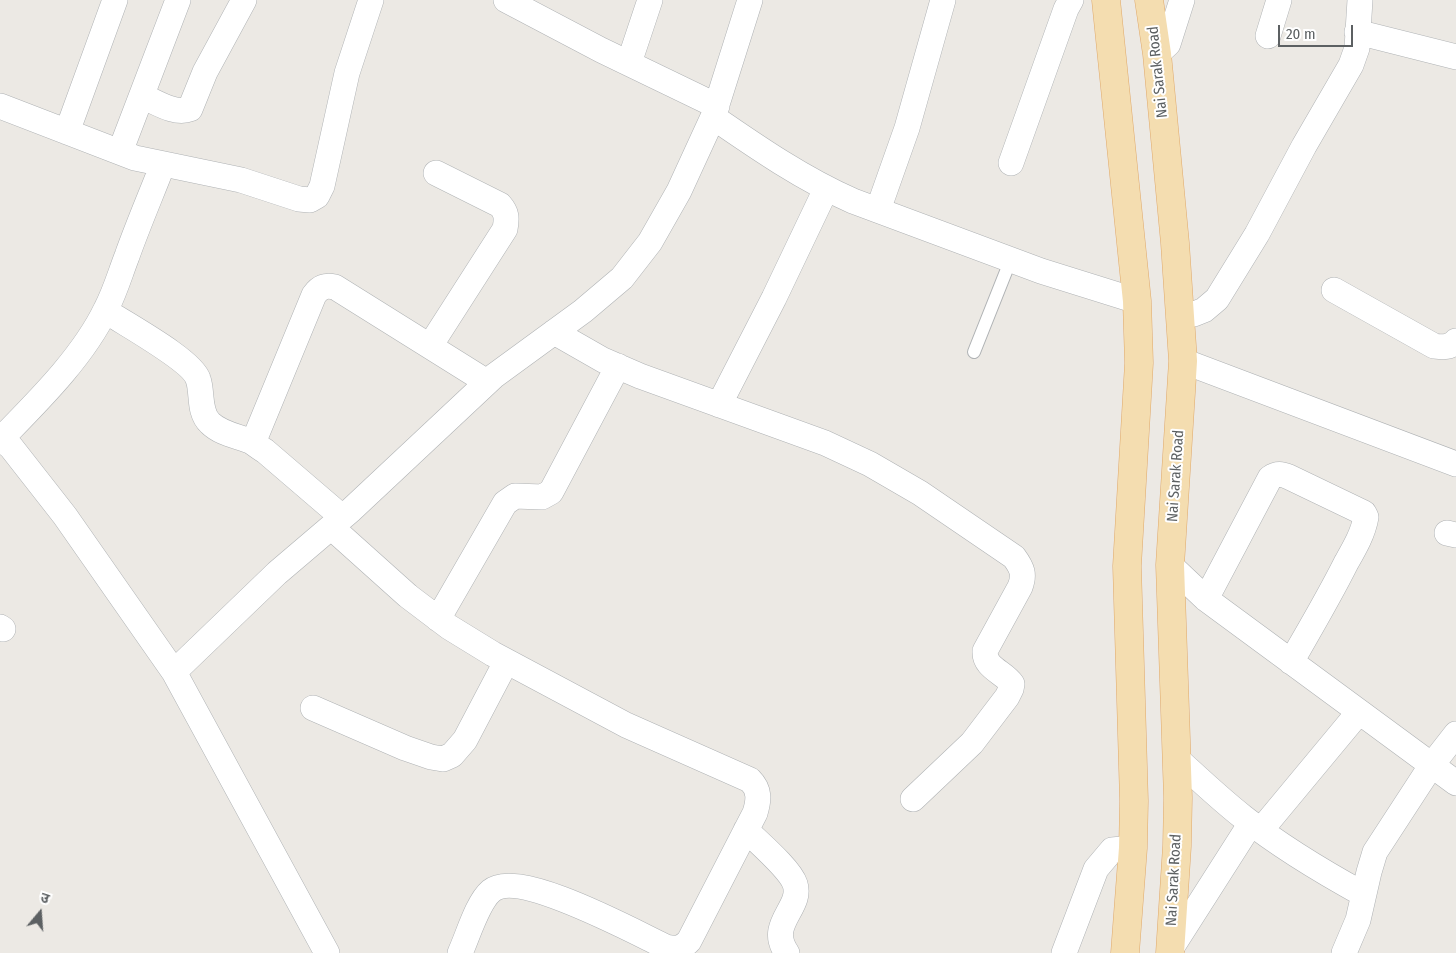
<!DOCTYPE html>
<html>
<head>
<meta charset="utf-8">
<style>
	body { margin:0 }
	#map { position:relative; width:1456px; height:953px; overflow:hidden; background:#ece9e4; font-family:"Fira Sans Condensed","Noto Sans Devanagari",sans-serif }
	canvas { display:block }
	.north { position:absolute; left:15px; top:888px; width:50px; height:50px; -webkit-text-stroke:4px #fff; paint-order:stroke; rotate:18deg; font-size:14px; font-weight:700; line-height:20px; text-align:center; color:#5c6062 }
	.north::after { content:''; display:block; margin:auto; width:18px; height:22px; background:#5c6062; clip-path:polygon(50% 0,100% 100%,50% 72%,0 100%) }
	.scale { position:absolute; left:1278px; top:25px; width:75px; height:22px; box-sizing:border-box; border:2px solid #5c6062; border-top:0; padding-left:6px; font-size:15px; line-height:18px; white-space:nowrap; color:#5c6062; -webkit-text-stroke:4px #fff; paint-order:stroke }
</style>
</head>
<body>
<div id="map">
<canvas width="1456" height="953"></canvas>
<div class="north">उ</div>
<div class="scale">20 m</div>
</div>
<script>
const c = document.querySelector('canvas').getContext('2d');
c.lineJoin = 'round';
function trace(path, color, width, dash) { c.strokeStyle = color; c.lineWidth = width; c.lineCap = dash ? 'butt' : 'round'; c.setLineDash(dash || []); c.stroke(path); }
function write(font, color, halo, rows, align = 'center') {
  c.font = font + ' "Fira Sans Condensed",sans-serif'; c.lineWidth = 4; c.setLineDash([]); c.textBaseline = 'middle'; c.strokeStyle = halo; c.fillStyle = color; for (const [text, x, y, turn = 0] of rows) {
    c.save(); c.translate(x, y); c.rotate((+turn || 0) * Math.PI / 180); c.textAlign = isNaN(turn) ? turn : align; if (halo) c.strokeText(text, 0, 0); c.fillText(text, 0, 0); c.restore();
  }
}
const lane = new Path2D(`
	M974 352 1011 259`);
const street = new Path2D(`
	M506 0 601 50 717 106
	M1357 32 1456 57
	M1268 36 1279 0
	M1157 54 1168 44 1182 0
	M629 63 650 0
	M142 96C156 102 175 115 190 109L205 72 244 0
	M0 106 135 158 241 180 299 199 310 200 317 196 322 186 347 73 371 0
	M713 117C758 148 803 179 853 201L1041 271 1137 301
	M67 132 115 0
	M120 152 178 0
	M1011 163 1066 9 1071 0
	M878 210 907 128 943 0
	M1334 290 1434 346C1443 347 1450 348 1456 341
	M106 311C125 324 192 360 198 379 203 392 198 412 210 423 221 434 238 436 252 442 256 445 260 448 265 451L342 517
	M1179 314H1194L1204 310 1217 299 1257 234 1304 146 1351 65 1357 48 1360 0
	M554 332 603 360 640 376 825 443 870 464 920 493 1014 557C1022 568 1025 574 1020 587L985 651C984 668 1004 672 1012 684L1011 689 1007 697 972 743 913 799
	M430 346 505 229C507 218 507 213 500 205L436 173
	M1183 361 1456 464
	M719 405 774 298 826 189
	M0 438 11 447 65 516 174 672 327 953
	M1 439C38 401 83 357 106 309 115 292 120 274 127 256 138 225 151 195 163 164
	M253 443 314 295C320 287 325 285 335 287L487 382
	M331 527 408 596 449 627 493 654 626 725 750 780C760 790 759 800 755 813L689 941C682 948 676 950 666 947 636 933 518 868 491 891 477 903 468 936 460 953
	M1447 533 1456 535
	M1170 565 1206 599 1456 783
	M1206 599 1270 478C1277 473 1282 474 1289 477L1364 513 1366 517C1363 534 1354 549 1346 563 1329 597 1310 629 1291 662
	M438 619 505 503 515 496 542 497 551 492 618 366
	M0 627 3 629
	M174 672 277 573 351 510 494 376 583 311 622 278 650 242 679 191 713 117 750 0
	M313 708 405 748 431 757 443 759 452 755 465 740 506 662
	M1176 758C1198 778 1220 799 1243 817 1281 847 1321 871 1363 894
	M746 830C758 842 790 869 795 884 803 908 766 924 787 953
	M1261 830 1359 712
	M1170 950 1251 823
	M1064 953 1096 869 1112 850 1133 848
	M1344 953 1358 920 1369 872 1375 852 1431 766 1456 734`);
const primary = new Path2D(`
	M1106 0 1137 301 1139 363 1127 566 1134 801 1133 848 1125 953
	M1149 0 1157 54 1175 243 1183 361 1170 565 1178 798 1177 846 1170 953`);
trace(lane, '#afb2b4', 14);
trace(street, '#afb2b4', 26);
trace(primary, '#dfa86a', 29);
trace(lane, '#fff', 12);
trace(street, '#fff', 25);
trace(primary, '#f4ddb0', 28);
write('15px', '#5c6062', '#fff', [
	["Nai Sarak Road",1158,72,-96],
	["Nai Sarak Road",1176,476,-86],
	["Nai Sarak Road",1174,880,-87]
]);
</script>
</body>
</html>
